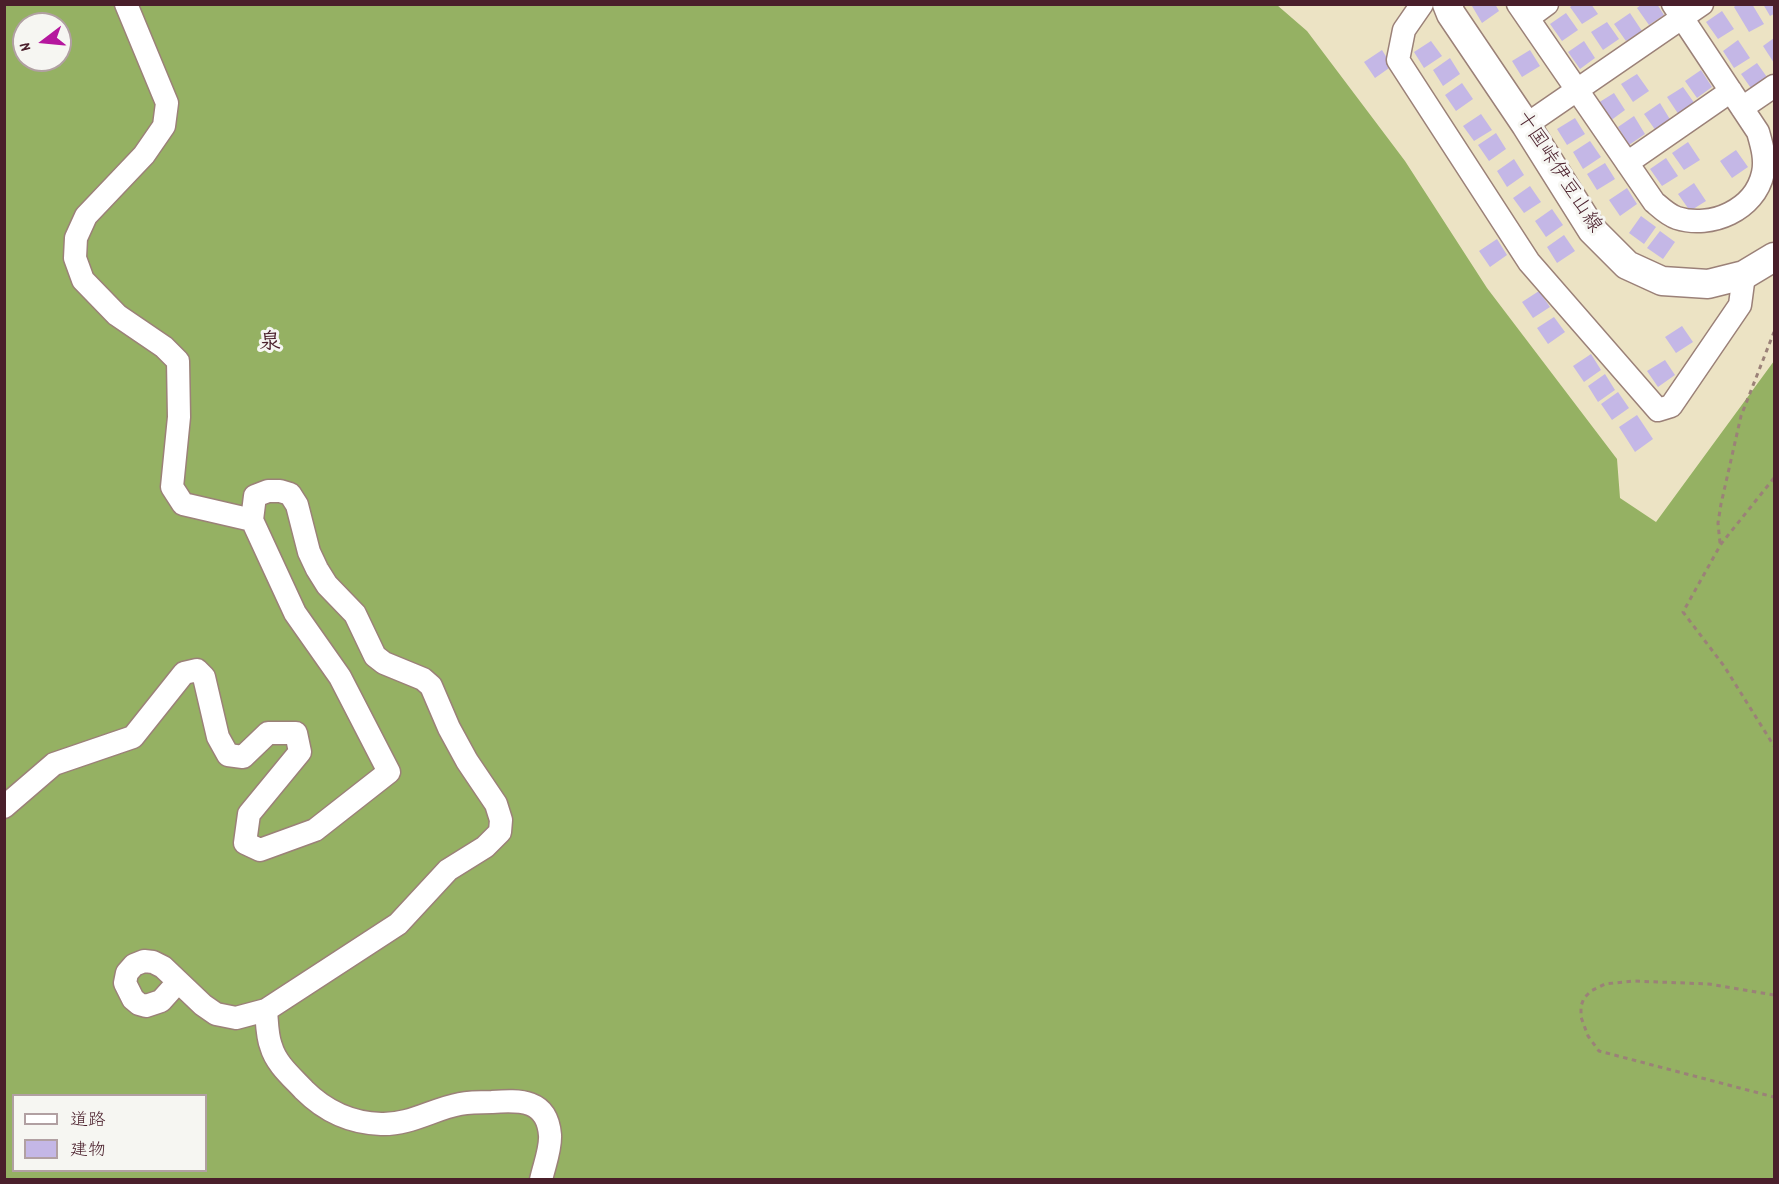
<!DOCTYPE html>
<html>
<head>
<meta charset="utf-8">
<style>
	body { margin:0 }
	#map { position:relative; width:1779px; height:1184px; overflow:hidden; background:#ece3c4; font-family:Dekko,"Klee One",sans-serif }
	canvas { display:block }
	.frame { position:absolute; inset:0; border:6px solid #4a1f2b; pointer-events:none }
	.legend { position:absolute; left:12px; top:1094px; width:195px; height:78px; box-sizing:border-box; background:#f6f6f2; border:2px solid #b1a0a2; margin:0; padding:8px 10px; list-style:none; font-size:18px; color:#4a1f2b }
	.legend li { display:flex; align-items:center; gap:12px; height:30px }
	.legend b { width:30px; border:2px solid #b1a0a2 }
	.north { position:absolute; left:12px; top:12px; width:60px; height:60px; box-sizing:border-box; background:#f6f6f2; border:2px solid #b1a0a2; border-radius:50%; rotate:254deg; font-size:16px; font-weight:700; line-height:24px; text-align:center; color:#4a1f2b }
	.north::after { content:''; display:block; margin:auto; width:21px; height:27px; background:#b5179e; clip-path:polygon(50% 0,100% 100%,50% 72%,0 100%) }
</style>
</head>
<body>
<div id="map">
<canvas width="1779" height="1184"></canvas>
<div class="frame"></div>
<ul class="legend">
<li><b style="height:8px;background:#fff"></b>道路</li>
<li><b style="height:16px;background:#c4b7e6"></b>建物</li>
</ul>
<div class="north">N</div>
</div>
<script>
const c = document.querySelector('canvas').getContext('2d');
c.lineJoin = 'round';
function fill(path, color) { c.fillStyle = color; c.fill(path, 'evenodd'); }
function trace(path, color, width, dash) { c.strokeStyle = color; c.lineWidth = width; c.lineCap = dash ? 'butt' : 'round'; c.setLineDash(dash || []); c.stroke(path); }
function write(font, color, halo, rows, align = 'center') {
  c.font = font + ' Dekko,"Klee One",sans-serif'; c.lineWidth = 6; c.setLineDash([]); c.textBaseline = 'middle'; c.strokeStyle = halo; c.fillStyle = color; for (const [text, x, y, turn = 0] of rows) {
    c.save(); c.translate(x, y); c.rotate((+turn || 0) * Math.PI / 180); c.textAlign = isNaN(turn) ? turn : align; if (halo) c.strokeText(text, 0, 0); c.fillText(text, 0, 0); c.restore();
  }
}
fill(new Path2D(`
	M5 5H1277L1307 31 1405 161 1487 288 1617 459 1620 498 1656 522 1774 361V1179L5 1180ZM24 24H60V60H24ZM14 1096H206V1170H14Z`), '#95b163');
fill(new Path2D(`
	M1475 4H1495L1499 11 1482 23 1472 6Z
	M1574 4H1591L1598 14 1582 24 1570 7Z
	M1642 4H1657L1664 15 1649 25 1637 8Z
	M1737 4H1752L1764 24 1749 32 1734 7Z
	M1763 4H1774V14L1770 16Z
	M1722 11 1734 29 1718 39 1706 22Z
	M1566 13 1578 30 1562 41 1550 24Z
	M1630 13 1642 31 1626 41 1614 24Z
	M1607 22 1619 39 1603 50 1591 32Z
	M1774 38V63L1763 46Z
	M1738 40 1750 58 1734 68 1723 51Z
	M1431 41 1442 56 1424 68 1414 52Z
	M1584 41 1595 58 1580 69 1568 52Z
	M1382 50 1392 66 1375 78 1364 62Z
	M1530 50 1540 66 1522 77 1512 61Z
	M1450 58 1460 74 1443 86 1433 70Z
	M1757 63 1769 80 1753 91 1741 74Z
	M1701 70 1712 87 1697 98 1685 81Z
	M1637 74 1649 91 1633 102 1621 84Z
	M1462 83 1473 99 1456 111 1445 95Z
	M1683 87 1695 104 1679 115 1667 97Z
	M1614 93 1625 110 1610 121 1598 103Z
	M1660 103 1671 121 1656 131 1644 114Z
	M1481 114 1492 130 1474 141 1463 126Z
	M1634 116 1645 134 1629 145 1618 127Z
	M1575 118 1585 134 1567 145 1557 129Z
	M1496 133 1506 149 1489 161 1478 145Z
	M1590 141 1601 157 1583 169 1573 152Z
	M1688 142 1700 160 1684 170 1672 153Z
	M1736 150 1748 167 1732 178 1720 161Z
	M1666 158 1678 176 1662 186 1650 169Z
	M1514 159 1524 175 1507 187 1497 171Z
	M1605 163 1615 179 1597 190 1587 174Z
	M1694 183 1706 201 1690 211 1678 194Z
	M1530 186 1541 202 1524 213 1513 198Z
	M1627 188 1637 204 1620 216 1609 200Z
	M1552 209 1563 225 1546 237 1535 221Z
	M1641 216 1656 227 1644 244 1629 233Z
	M1660 231 1675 242 1663 259 1647 248Z
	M1564 235 1575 251 1557 263 1547 247Z
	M1497 239 1507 255 1490 267 1479 251Z
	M1539 291 1550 307 1533 318 1522 302Z
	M1554 317 1565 332 1548 344 1537 328Z
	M1682 326 1693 342 1676 353 1665 337Z
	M1591 354 1601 370 1584 382 1573 366Z
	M1665 360 1675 375 1658 387 1647 371Z
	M1605 374 1615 390 1598 402 1588 386Z
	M1618 392 1629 408 1612 420 1601 404Z
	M1637 415 1653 439 1635 452 1619 427Z`), '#c4b7e6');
const minor = new Path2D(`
	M126 4 167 103 164 126 144 155 86 216 76 238 75 258 83 280 117 315 164 347 178 361 179 417 172 487 183 504 252 520
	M1422 4 1404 30 1398 60 1529 262 1658 410 1671 406 1740 305 1744 275
	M1518 4 1654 202C1661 208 1668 215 1677 218 1711 229 1755 210 1763 173 1766 159 1762 146 1758 132L1673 4
	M1528 18 1547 4
	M1742 108 1774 86
	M1526 125 1702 4
	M1627 163 1731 91
	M4 807 54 764 133 737 184 673 197 670 204 677 218 737 228 755 243 757 268 733H296L300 752 249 814 245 843 260 850 315 830 389 772 340 677 295 613 252 520 255 496 268 491H280L290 494 297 505 309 552 317 569 327 585 355 614 375 656 384 663 423 679 431 686 449 728 467 761 496 804 501 820 500 832 485 847 448 870 398 924 266 1010 236 1018 216 1014 203 1005 163 967 153 962 144 961 134 965 127 973 125 983 133 999 139 1004 146 1006 161 1001 178 982
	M266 1010C267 1021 267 1036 271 1046 276 1064 292 1077 304 1090 325 1111 350 1123 381 1124 410 1125 433 1109 460 1104 470 1102 482 1102 492 1102 520 1100 547 1099 550 1135 551 1149 544 1166 541 1180`);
const major = new Path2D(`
	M1447 4 1451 14 1526 125 1592 230 1627 265 1662 281 1708 284 1744 275 1774 257`);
trace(minor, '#9b8178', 25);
trace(major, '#9b8178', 31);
trace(new Path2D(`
	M1774 478 1721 544 1683 612 1724 666 1774 746
	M1720 543 1718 523 1721 504 1741 416 1774 332
	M1774 995 1709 984 1633 981 1605 984 1591 991 1584 998 1581 1006V1017L1588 1036 1599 1051 1774 1097`), '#9b8178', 3, [4.5, 4.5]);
trace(minor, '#fff', 22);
trace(major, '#fff', 28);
write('20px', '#4a1f2b', '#f6f6f2', [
	["十国峠伊豆山線",1557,173,57]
]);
write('bold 22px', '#4a1f2b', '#f6f6f2', [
	["泉",270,345]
]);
</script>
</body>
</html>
